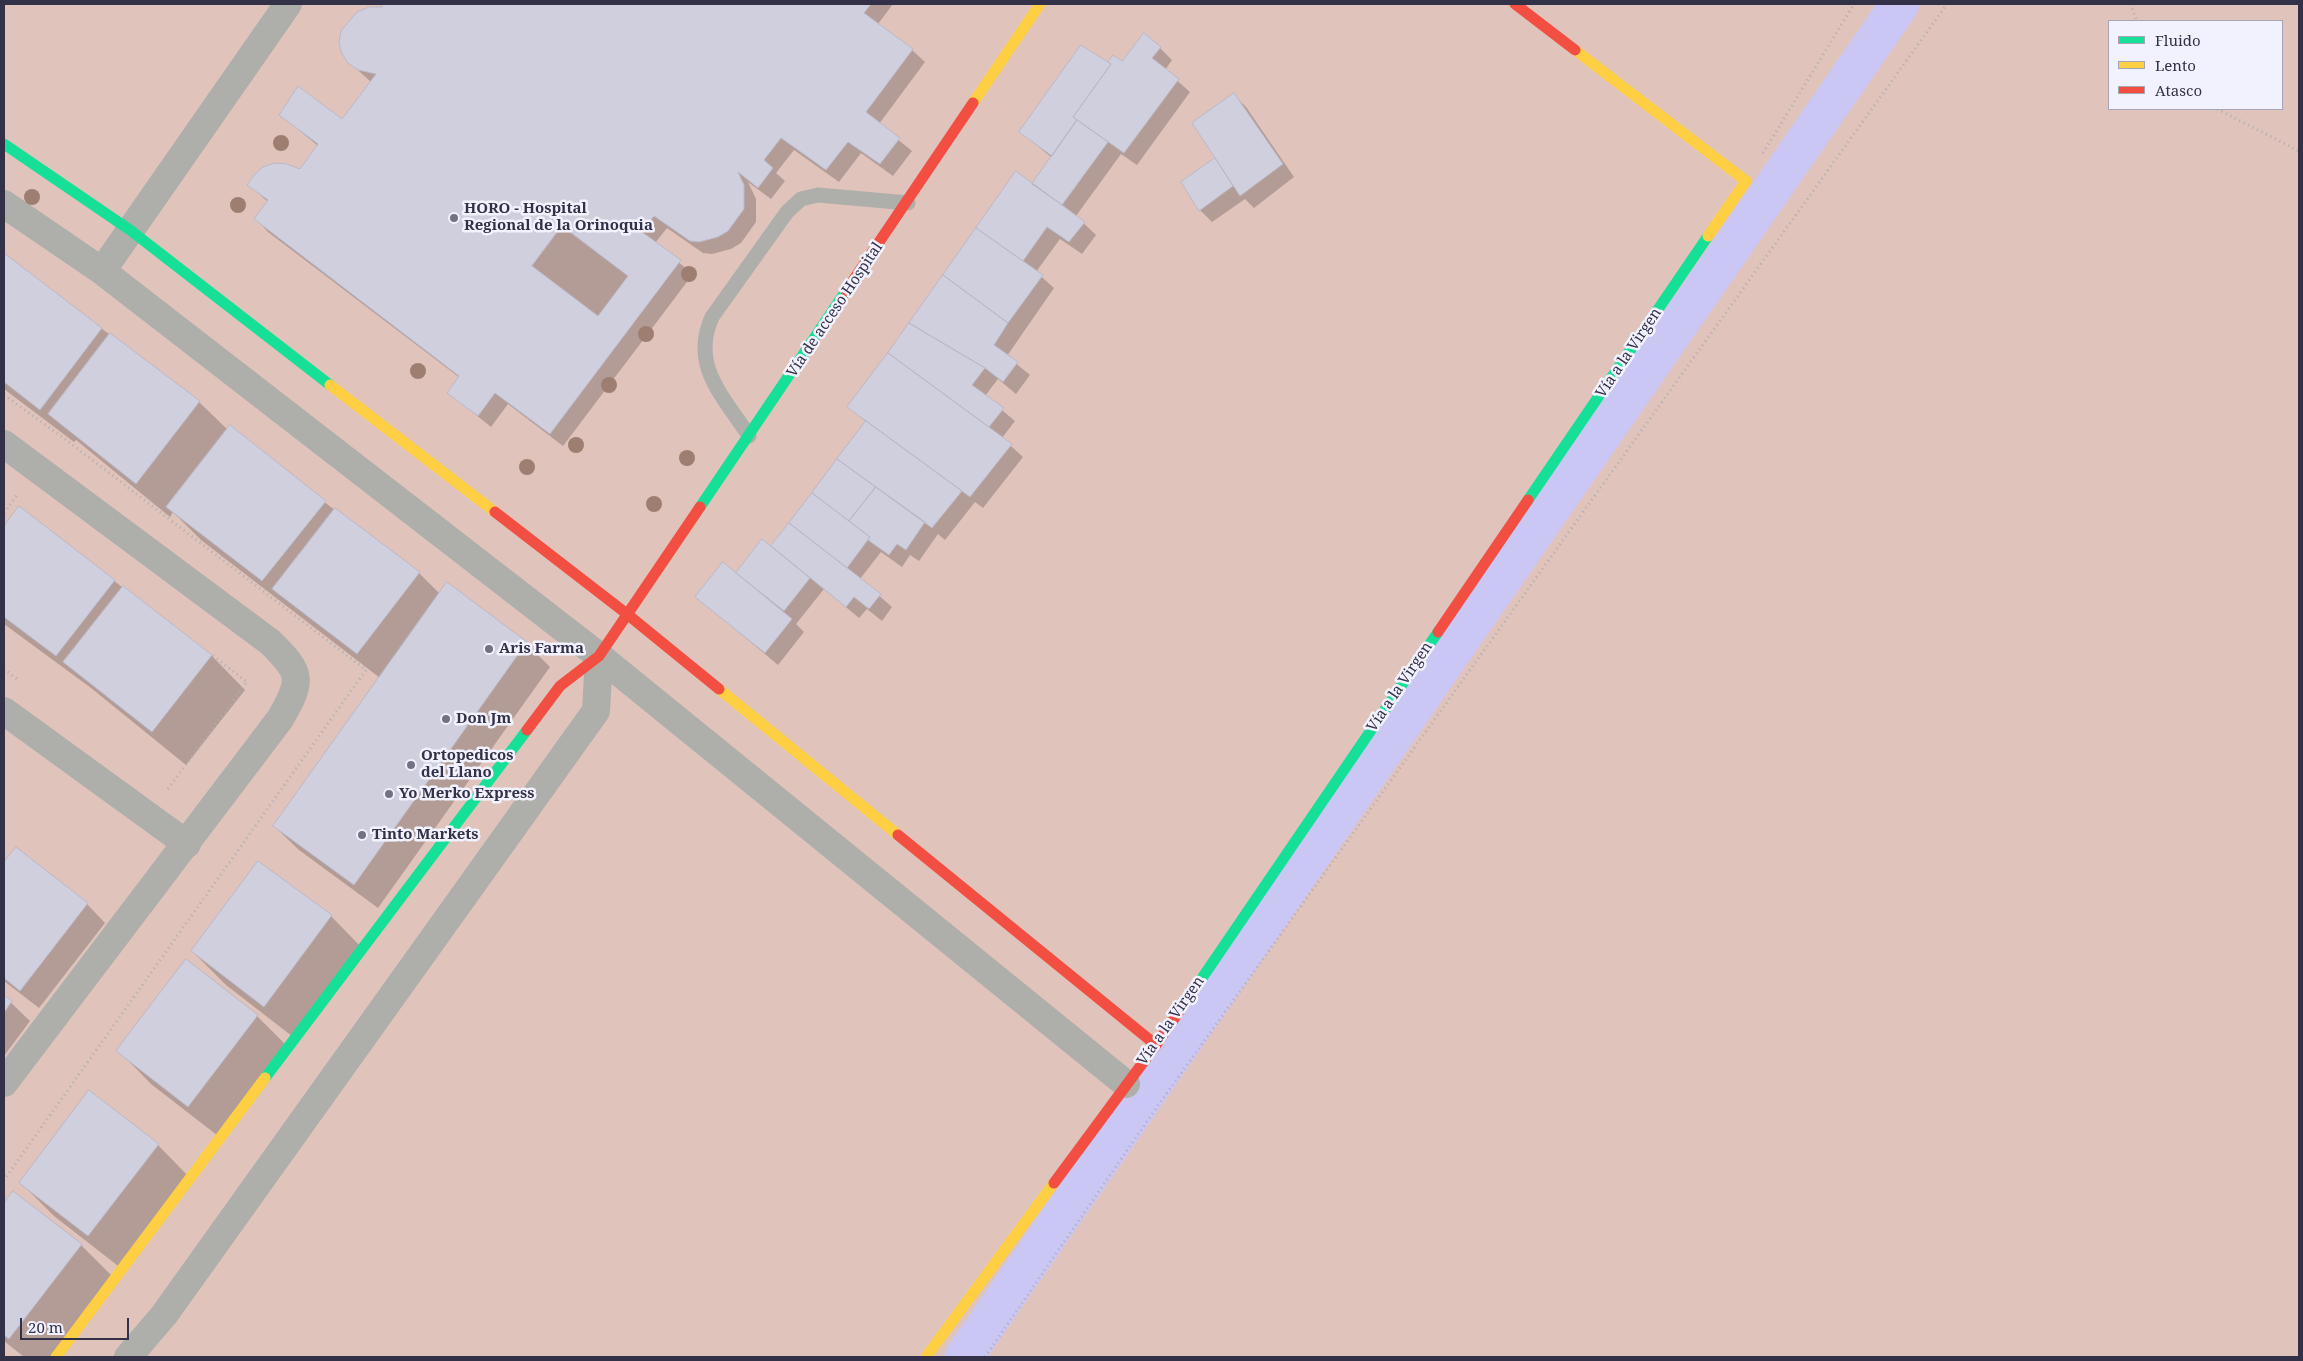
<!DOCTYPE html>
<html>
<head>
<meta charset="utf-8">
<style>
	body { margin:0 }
	#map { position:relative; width:2303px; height:1361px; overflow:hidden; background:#e9e9f5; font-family:"Noto Serif",serif }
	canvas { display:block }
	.frame { position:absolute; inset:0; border:5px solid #333147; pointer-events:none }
	.legend { position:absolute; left:2108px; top:20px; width:175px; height:90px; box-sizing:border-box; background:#f2f2fe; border:1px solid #a6a5b5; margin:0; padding:6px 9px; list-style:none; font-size:15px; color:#333147 }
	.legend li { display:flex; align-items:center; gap:10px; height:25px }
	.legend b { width:25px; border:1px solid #a6a5b5 }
	.scale { position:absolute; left:20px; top:1318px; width:109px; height:22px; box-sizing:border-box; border:2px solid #333147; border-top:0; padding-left:6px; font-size:15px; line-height:18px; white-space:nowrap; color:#333147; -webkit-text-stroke:4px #f2f2fe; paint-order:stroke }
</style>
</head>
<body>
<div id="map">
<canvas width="2303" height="1361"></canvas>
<div class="frame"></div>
<ul class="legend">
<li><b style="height:6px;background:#16e098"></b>Fluido</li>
<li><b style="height:6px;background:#ffcf43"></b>Lento</li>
<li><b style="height:6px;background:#f24e42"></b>Atasco</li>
</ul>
<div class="scale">20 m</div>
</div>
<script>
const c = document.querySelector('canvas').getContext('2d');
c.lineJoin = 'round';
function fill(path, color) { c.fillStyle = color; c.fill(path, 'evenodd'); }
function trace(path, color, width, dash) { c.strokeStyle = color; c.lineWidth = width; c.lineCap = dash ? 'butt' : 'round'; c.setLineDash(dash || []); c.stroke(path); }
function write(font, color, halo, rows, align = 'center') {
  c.font = font + ' "Noto Serif",serif'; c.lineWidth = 5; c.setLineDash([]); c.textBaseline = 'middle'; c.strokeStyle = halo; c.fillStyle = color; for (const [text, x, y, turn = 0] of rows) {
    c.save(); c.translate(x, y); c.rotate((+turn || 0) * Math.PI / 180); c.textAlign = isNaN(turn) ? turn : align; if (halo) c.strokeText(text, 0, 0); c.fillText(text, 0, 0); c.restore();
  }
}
fill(new Path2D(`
	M4 4H2299V1357H4ZM2109 21H2282V109H2109Z`), '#e0c4bc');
fill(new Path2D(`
	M382 4H604L609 7 611 4H893L878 24 912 50 925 62 879 124 912 151 893 176 861 153 839 182 794 150 776 173 785 181 771 199 748 182 756 199V222L741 243 731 249 712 254 703 253 667 228 655 243 693 274 563 446 508 404 491 427 449 393 460 378 268 232 256 219 268 202 249 185 300 170 318 146 280 114 342 120 371 82 349 62 384 8Z
	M1160 48 1172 60 1165 70 1190 92 1137 165 1121 154 1076 216 1096 235 1082 254 1060 239 1036 272 1054 288 1007 356 1030 375 1016 394 998 379 985 396 1015 421 1002 438 1023 457 983 508 975 502 945 540 938 534 919 561 910 555 902 567 881 552 860 579 892 607 882 621 867 609 859 618 824 589 796 624 804 632 778 665 697 597 736 574 771 548 866 422 849 406 910 324 1033 185 1052 158 1020 131 1108 64 1113 57 1122 63Z
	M1233 94 1246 107 1294 177 1254 208 1245 199 1212 222 1200 210 1183 182 1217 159Z
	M4 255 199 402 228 430 419 573 440 594 447 584 526 643 550 667 378 908 299 850 274 826 380 678 201 540 173 512 170 517 76 440 74 442 4 389Z
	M19 508 212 656 245 690 186 765 91 688 4 624V528Z
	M16 849 87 904 105 923 39 1008 4 981V865Z
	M258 862 331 916 364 950 297 1040 226 985 192 951Z
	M4 996 30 1021 4 1056Z
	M257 1016 290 1049 222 1139 151 1084 118 1050Z
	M158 1145 191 1179 122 1269 54 1216 21 1183Z
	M13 1193 81 1245 114 1278 54 1357H24L4 1341V1205Z`), '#0003');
trace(new Path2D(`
	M964 1357 1900 4`), '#cac7f5', 39);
const building = new Path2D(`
	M381 4H871L864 13 913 49 866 112 900 138 880 164 848 142 826 170 781 138 764 160 773 168 758 188 738 172 744 185V209L728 231 718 237 699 242 690 241 654 216 642 232 681 260 550 434 495 393 478 416 447 393 459 376 254 219 268 200 247 185 254 175 263 167 275 163 287 164 300 169 318 144 279 115 298 86 342 119 376 74 358 70 348 63 342 54 339 43 341 31 357 12 369 7H382Z
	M1144 33 1161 47 1152 58 1179 79 1124 153 1073 117 1111 64 1108 62 1113 55 1122 61Z
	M1081 45 1111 64 1073 117 1077 120 1052 156 1019 132Z
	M1234 93 1283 164 1240 196 1192 123Z
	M1077 120 1108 142 1062 205 1032 184Z
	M1215 158 1233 186 1199 211 1181 182Z
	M1016 171 1085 222 1069 242 1047 227 1023 261 976 228Z
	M562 226 628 276 598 316 532 266Z
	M976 228 1043 275 1008 323 943 275Z
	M4 253 102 328 40 410 4 382Z
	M943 275 1008 323 994 345 1018 362 1003 382 985 368 909 323Z
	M909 323 985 368 972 385 1004 408 989 427 888 353Z
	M110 333 200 401 136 484 48 414Z
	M888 353 1012 444 970 497 847 407Z
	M866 421 962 491 932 528 837 459Z
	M230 425 326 501 262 581 166 507Z
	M837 459 876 487 849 521 812 493Z
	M876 487 925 522 906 550 897 544 889 555 868 540 870 537 849 521Z
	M812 493 870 537 847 568 789 523Z
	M19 506 115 580 56 656 4 617V526Z
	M335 508 420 572 357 654 272 589Z
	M789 523 881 594 869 609 854 597 846 607 771 546Z
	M762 539 810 578 784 611 736 573Z
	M723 562 792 619 765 653 695 597Z
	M447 582 527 642 354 885 273 826Z
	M123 586 212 655 152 732 63 662Z
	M16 847 88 903 20 991 4 978V862Z
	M258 861 332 915 264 1007 191 951Z
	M186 959 258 1015 188 1107 116 1051Z
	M4 995 12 1001 4 1013Z
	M89 1090 159 1144 88 1236 19 1183Z
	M13 1191 82 1244 9 1339 4 1335V1203Z`);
fill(building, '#d0cfde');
trace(building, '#bab9c9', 1);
trace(new Path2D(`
	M2130 4 2137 21
	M2217 109 2299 151
	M1763 153 1854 4
	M4 395 61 436 366 670 4 1180
	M4 513 17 495
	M4 669 17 679
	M168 789 247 682 212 655
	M985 1357 1157 1107 1947 4`), '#aeaeaf', 3, [1, 4]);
trace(new Path2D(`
	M749 436C724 397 690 366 712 317L787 212 801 199 818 195 908 203`), '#aeaeab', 15);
trace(new Path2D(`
	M4 204 102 271 599 656 1126 1084
	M102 271 288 4
	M4 444 270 642C302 673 303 680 280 719L4 1083
	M4 711 187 844
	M128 1357 164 1315 596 711 599 656`), '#aeaeab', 28);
trace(new Path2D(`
	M4 144 130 230 330 385
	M1528 500 1708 236
	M700 507 846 291
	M1198 984 1438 632
	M265 1078 527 730`), '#16e098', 11);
trace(new Path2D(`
	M1575 50 1746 181 1708 236
	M973 103 1040 4
	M330 385 495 512
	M719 689 898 835
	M56 1357 265 1078
	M926 1357 1054 1183`), '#ffcf43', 11);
trace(new Path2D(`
	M1515 4 1575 50
	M846 291 973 103
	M495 512 627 614 719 689
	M1438 632 1528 500
	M527 730 560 686 599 656 700 507
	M898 835 1156 1045
	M1054 1183 1156 1045 1198 984`), '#f24e42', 11);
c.fillStyle = '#9d7e70';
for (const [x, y] of [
	[281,143],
	[32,197],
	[238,205],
	[689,274],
	[646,334],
	[418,371],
	[609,385],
	[576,445],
	[687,458],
	[527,467],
	[654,504]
]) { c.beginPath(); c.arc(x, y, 8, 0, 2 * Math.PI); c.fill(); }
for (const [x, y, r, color] of [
	[454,218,5,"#737184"],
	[489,649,5,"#737184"],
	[446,719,5,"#737184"],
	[411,765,5,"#737184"],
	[389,794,5,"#737184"],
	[362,835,5,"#737184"]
]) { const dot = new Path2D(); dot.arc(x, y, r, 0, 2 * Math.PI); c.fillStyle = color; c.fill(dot); trace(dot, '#f2f2fe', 2); }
write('bold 15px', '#333147', '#f2f2fe', [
	["HORO - Hospital",464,209],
	["Regional de la Orinoquia",464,226],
	["Aris Farma",499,649],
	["Don Jm",456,719],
	["Ortopedicos",421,756],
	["del Llano",421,773],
	["Yo Merko Express",399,794],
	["Tinto Markets",372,835]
], 'left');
write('15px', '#333147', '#f2f2fe', [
	["Vía de acceso Hospital",835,310,-56],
	["Vía a la Virgen",1629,353,-56],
	["Vía a la Virgen",1400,687,-56],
	["Vía a la Virgen",1171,1021,-55]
]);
</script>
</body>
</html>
